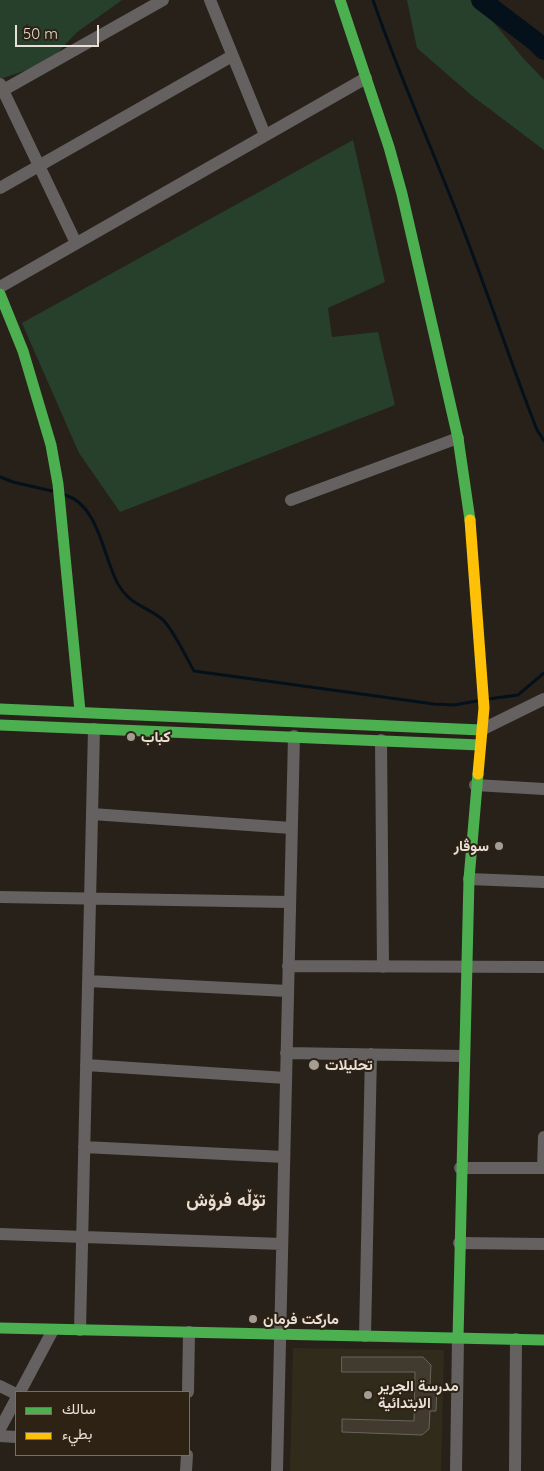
<!DOCTYPE html>
<html>
<head>
<meta charset="utf-8">
<style>
	body { margin:0 }
	#map { position:relative; width:544px; height:1471px; overflow:hidden; background:#28211a; font-family:Quicksand,Vazirmatn,sans-serif }
	canvas { display:block }
	.legend { position:absolute; left:15px; top:1391px; width:175px; height:65px; box-sizing:border-box; background:#2e2214; border:1px solid #786e62; margin:0; padding:6px 9px; list-style:none; font-size:15px; color:#e8e0d7 }
	.legend li { display:flex; align-items:center; gap:10px; height:25px }
	.legend b { width:25px; border:1px solid #786e62 }
	.scale { position:absolute; left:15px; top:25px; width:84px; height:22px; box-sizing:border-box; border:2px solid #e8e0d7; border-top:0; padding-left:6px; font-size:15px; line-height:18px; white-space:nowrap; color:#e8e0d7; -webkit-text-stroke:4px #2e2214; paint-order:stroke }
</style>
</head>
<body>
<div id="map">
<canvas width="544" height="1471"></canvas>
<ul class="legend">
<li><b style="height:6px;background:#4caf50"></b>سالك</li>
<li><b style="height:6px;background:#ffc107"></b>بطيء</li>
</ul>
<div class="scale">50 m</div>
</div>
<script>
const c = document.querySelector('canvas').getContext('2d');
c.lineJoin = 'round';
function fill(path, color) { c.fillStyle = color; c.fill(path, 'evenodd'); }
function trace(path, color, width, dash) { c.strokeStyle = color; c.lineWidth = width; c.lineCap = dash ? 'butt' : 'round'; c.setLineDash(dash || []); c.stroke(path); }
function write(font, color, halo, rows, align = 'center') {
  c.font = font + ' Quicksand,Vazirmatn,sans-serif'; c.lineWidth = 4; c.setLineDash([]); c.textBaseline = 'middle'; c.strokeStyle = halo; c.fillStyle = color; for (const [text, x, y, turn = 0] of rows) {
    c.save(); c.translate(x, y); c.rotate((+turn || 0) * Math.PI / 180); c.textAlign = isNaN(turn) ? turn : align; if (halo) c.strokeText(text, 0, 0); c.fillText(text, 0, 0); c.restore();
  }
}
fill(new Path2D(`
	M293 1348 444 1350 441 1471H290Z`), '#312b1b');
fill(new Path2D(`
	M0 0H122L76 33 48 63 0 79Z
	M407 0H475L523 58 544 80V150L471 95 417 48Z
	M353 140 385 282 328 308 332 337 378 332 395 405 120 512 79 453 22 323Z`), '#27402b');
trace(new Path2D(`
	M373 0C396 67 425 132 451 198 482 275 507 353 537 430L544 441
	M0 477 13 482 52 491
	M65 495C99 505 103 557 118 584 131 606 146 606 162 619 172 627 187 659 194 671L434 704 454 705 477 701
	M488 699 518 695 544 673`), '#04111b', 3);
trace(new Path2D(`
	M481 0 535 41 544 50`), '#04111b', 20);
const building = new Path2D(`
	M342 1357H423L431 1365 430 1386H437L436 1411H430L429 1429 422 1435 342 1432V1419L414 1421 415 1372H342Z`);
fill(building, '#423a2f');
trace(building, '#69635d', 1);
trace(new Path2D(`
	M210 0 265 135
	M0 84 76 243
	M0 92 163 0
	M0 188 232 56
	M0 287 366 78
	M291 500 458 438
	M481 730 544 699
	M381 740 383 967
	M475 785 544 789
	M92 814 291 828
	M469 879 544 882
	M0 897 288 902
	M288 966 544 967
	M88 981 288 991
	M286 1053 463 1056
	M86 1065 286 1078
	M84 1147 284 1157
	M460 1168H544
	M543 1168 544 1137
	M0 1234 282 1244
	M459 1243 544 1244
	M80 1330 94 729
	M365 1336 371 1054
	M0 1386 16 1394
	M20 1392 53 1330
	M188 1392 189 1332
	M0 1429 16 1399
	M0 1436 16 1437
	M186 1471 187 1455
	M277 1471 294 736
	M456 1471 458 1338
	M515 1471 516 1339`), '#656160', 12);
trace(new Path2D(`
	M340 0 389 147 402 194 458 438 470 520
	M0 294 23 351 51 445 58 484 80 711
	M0 709 481 730
	M0 725 480 745
	M0 1328 544 1340
	M458 1338 469 879 478 774`), '#4caf50', 11);
trace(new Path2D(`
	M470 520 484 708 478 774`), '#ffc107', 11);
for (const [x, y, r, color] of [
	[131,737,5,"#a59d95"],
	[499,846,5,"#a59d95"],
	[314,1065,6,"#a59d95"],
	[253,1319,5,"#a59d95"],
	[368,1395,5,"#a59d95"]
]) { const dot = new Path2D(); dot.arc(x, y, r, 0, 2 * Math.PI); c.fillStyle = color; c.fill(dot); trace(dot, '#2e2214', 2); }
write('bold 15px', '#e8e0d7', '#2e2214', [
	["كباب",141,737],
	["سوڤار",489,846,"right"],
	["تحلیلات",325,1065],
	["مارکت فرمان",263,1319],
	["مدرسة الجرير",378,1386],
	["الابتدائية",378,1403]
], 'left');
write('bold 18px', '#e8e0d7', '#2e2214', [
	["تۆڵە فرۆش",226,1201]
]);
</script>
</body>
</html>
